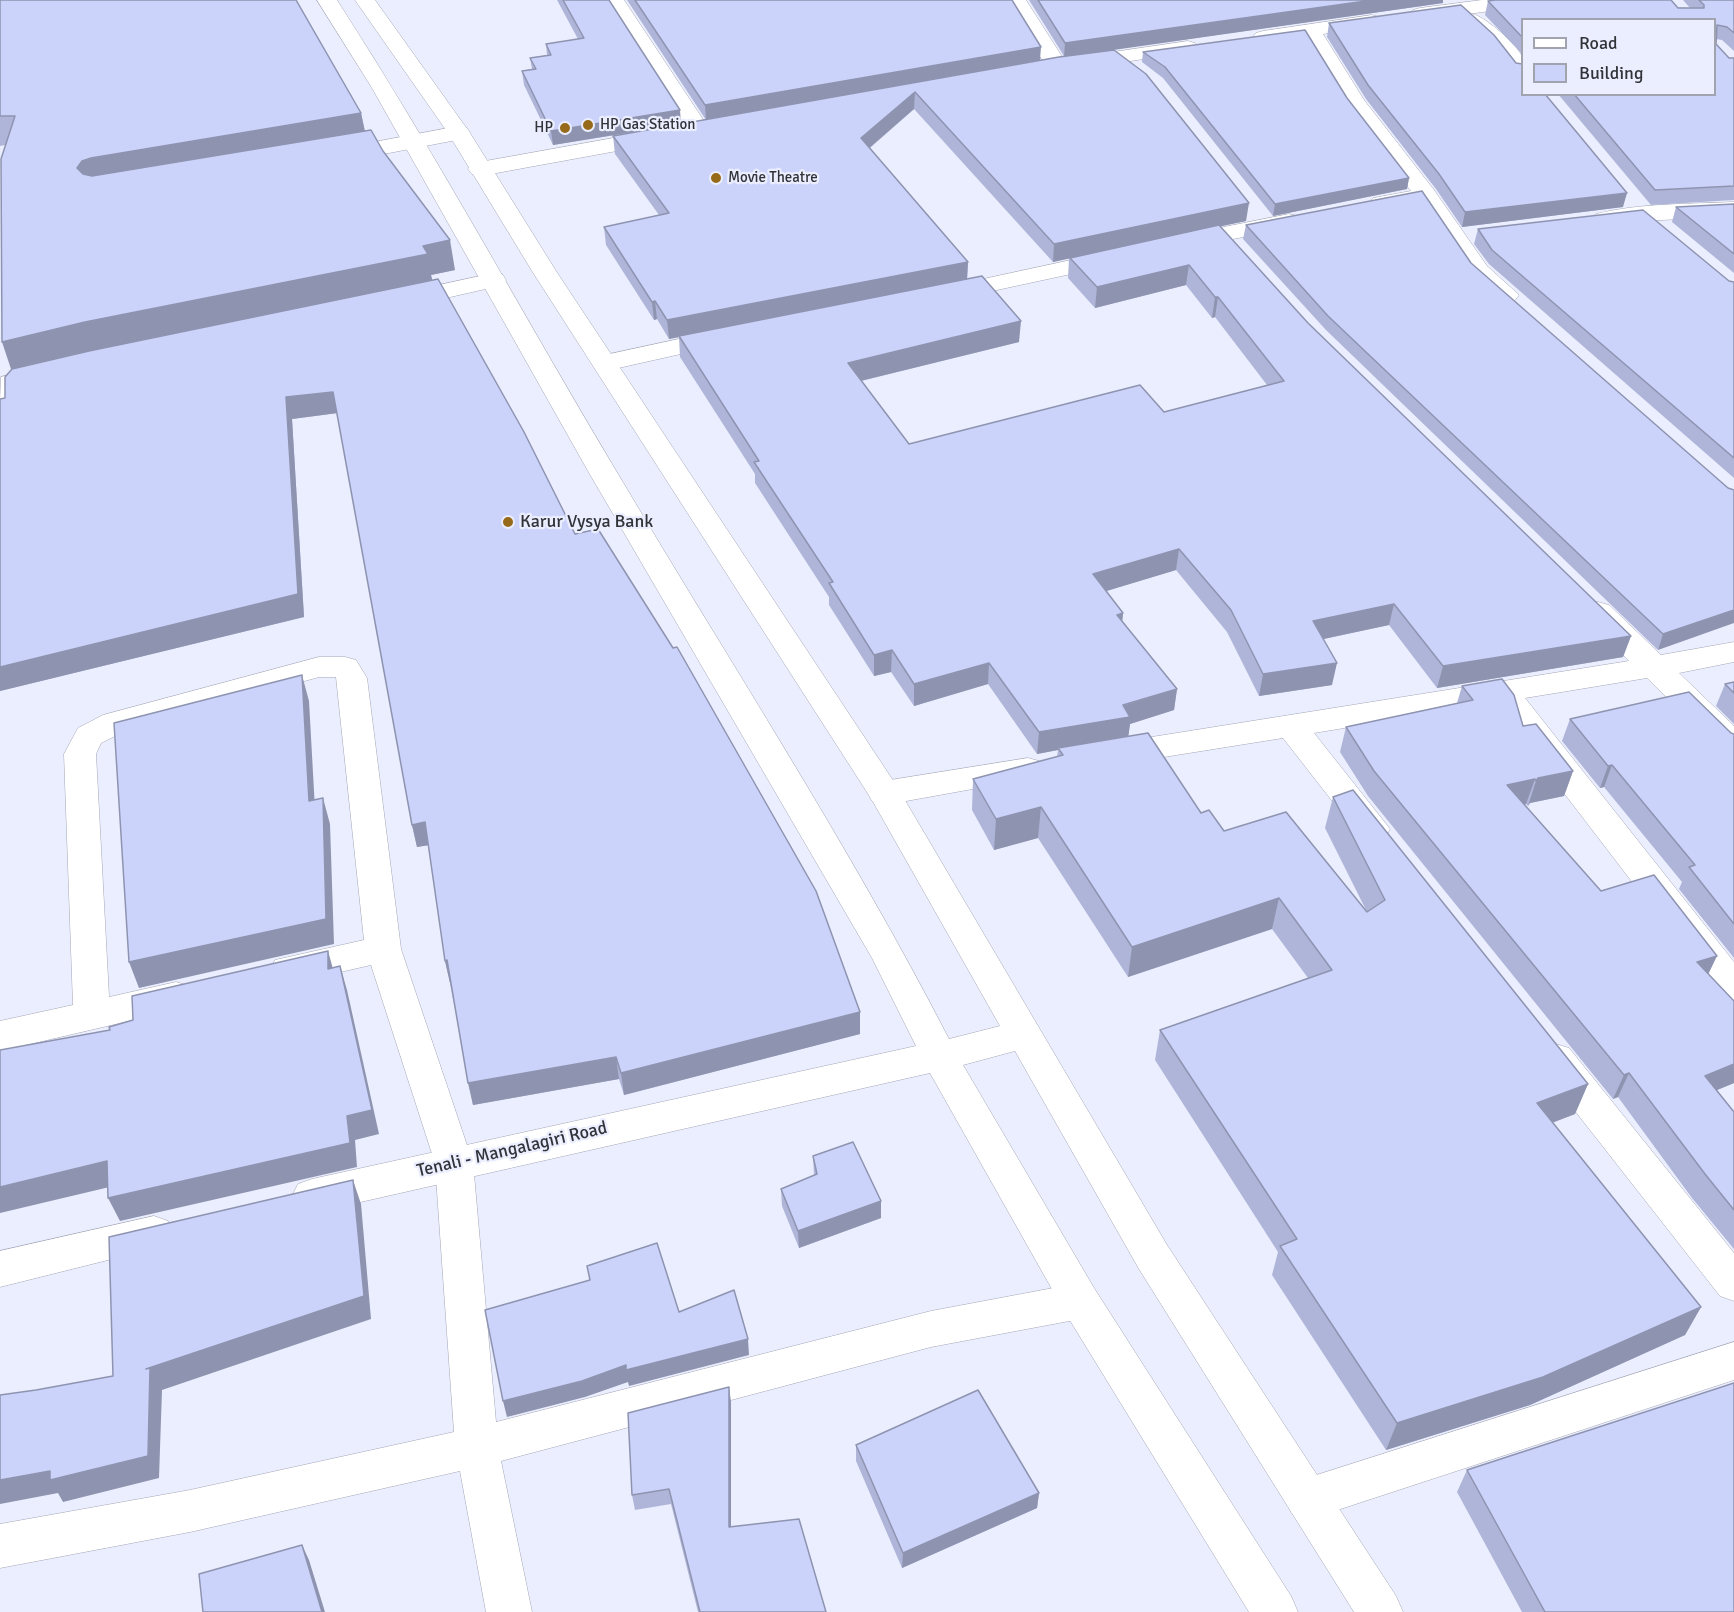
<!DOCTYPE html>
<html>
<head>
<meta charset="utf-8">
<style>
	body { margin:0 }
	#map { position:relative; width:1734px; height:1612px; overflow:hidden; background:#ebeefe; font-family:Signika,sans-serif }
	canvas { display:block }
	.legend { position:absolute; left:1521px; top:18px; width:195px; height:78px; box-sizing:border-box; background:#ebeefe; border:2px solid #a1a3af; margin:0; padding:8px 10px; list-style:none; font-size:18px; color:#313339 }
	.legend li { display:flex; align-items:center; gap:12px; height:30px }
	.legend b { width:30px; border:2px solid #a1a3af }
</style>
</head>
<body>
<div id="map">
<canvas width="1734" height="1612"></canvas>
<ul class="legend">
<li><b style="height:8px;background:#fff"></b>Road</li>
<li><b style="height:16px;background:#cbd3fb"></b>Building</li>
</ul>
</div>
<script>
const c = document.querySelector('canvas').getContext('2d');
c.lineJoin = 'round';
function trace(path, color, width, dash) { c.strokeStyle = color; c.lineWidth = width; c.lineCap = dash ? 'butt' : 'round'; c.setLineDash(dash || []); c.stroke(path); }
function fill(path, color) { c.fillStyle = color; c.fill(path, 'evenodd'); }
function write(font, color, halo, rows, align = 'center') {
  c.font = font + ' Signika,sans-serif'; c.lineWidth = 4.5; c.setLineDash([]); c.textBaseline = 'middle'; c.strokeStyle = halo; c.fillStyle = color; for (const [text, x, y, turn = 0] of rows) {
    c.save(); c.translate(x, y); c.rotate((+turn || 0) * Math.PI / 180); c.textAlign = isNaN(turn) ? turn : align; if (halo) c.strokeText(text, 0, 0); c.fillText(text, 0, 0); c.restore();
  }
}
const street = new Path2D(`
	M604 0H624L710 130 707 135 699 137 691 135Z
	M1006 0H1026L1068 66 1065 71 1057 72 1049 71Z
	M1482 0H1540L1537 4 1530 6 1420 20 1413 18 1410 14 1413 10 1420 8Z
	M1473 14C1485 17 1518 45 1522 57 1524 62 1522 71 1522 76L1514 75 1493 47 1466 24 1463 20 1466 16Z
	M1372 15 1379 17 1382 21 1379 25 1323 34 1364 100 1434 190 1487 266 1519 295 1515 300C1508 302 1503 303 1496 300 1464 281 1440 233 1420 203L1381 210 1373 208 1369 203 1373 198 1411 191 1347 108 1303 37 1263 43 1256 41 1253 37 1256 33 1263 31Z
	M1188 41 1195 43 1199 47 1195 51 1079 69 1071 68 1068 63 1071 58 1079 57Z
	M459 126 467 128 470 133 467 138 337 163 329 161 326 156 329 151 337 149Z
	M658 130 666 132 669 137 666 142 480 176 472 174 468 169 472 164 480 162Z
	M1734 202V216L1644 221 1604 226 1596 224 1592 219 1596 214C1640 203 1689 204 1734 202Z
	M1289 214 1297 216 1301 221 1297 226 1184 249 1175 247 1172 242 1175 237 1184 235Z
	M1113 251 1122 253 1125 258 1122 263 946 301 937 299 934 294 937 289 946 287Z
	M494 273 503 275 506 280 503 285 402 308 393 305 389 300 393 295Z
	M725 329 734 332 738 337 734 342 605 371 596 369 592 363 596 357Z
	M46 366 55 368 59 374 55 380 19 389 9 399 0 401 1 377Z
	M1598 602 1609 605 1661 655 1734 642V662L1679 673 1734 726V756L1723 753 1647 678 1525 698 1734 962V1002L1721 998 1495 703 1314 733 1390 829 1385 838 1373 841 1361 838 1283 738 1114 765 1103 762 1098 754 1103 746 1114 743 1629 661 1583 612 1587 605Z
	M319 657H345L356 660 367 678 401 949 473 1163 496 1422 931 1311 1080 1283 1094 1288 1100 1301 1094 1314 1080 1319 931 1347 501 1461 532 1612H486L460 1471 190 1532 0 1568V1524L190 1490 454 1432 435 1163 371 965 288 984 275 980 270 970 275 960 364 940 336 677H319L125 731 101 743 96 754 109 997 176 982 189 986 194 996 189 1006 176 1010 0 1051V1021L73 1005 64 754 78 728 103 715Z
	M1028 758 1039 761 1044 769 1039 777 884 805 872 801 868 793 872 785 884 781Z
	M1556 1044 1569 1048 1734 1253V1301L1720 1296 1543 1070 1538 1059 1543 1048Z
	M1734 1342V1380L1307 1520 1292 1514 1285 1499 1292 1484 1307 1478Z`);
const primary = new Path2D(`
	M317 0H337C437 155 524 317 618 474 729 661 849 845 949 1039L1000 1026 872 800 532 271 448 133 355 0H375L470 133 556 271 896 785 1167 1245 1396 1596 1403 1612H1354L1139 1269 1015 1051 963 1065 1094 1288 1291 1596 1298 1612H1249L1066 1314 930 1073 312 1213 298 1208 292 1196 298 1184 312 1179 916 1046 872 958 588 471 372 88Z
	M154 1216 168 1221 174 1233 168 1245 0 1287V1251Z`);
trace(street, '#a3a6b5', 1);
trace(primary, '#a3a6b5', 1);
fill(street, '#fff');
fill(primary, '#fff');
fill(new Path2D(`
	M0 0 361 113 365 131 455 270 431 275 432 280 575 534 860 1012V1034L624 1095 619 1079 473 1105 450 983 445 961 428 845 417 847 412 825 337 413 292 419 304 617 0 691V399L5 398 12 370 5 145 0 146Z
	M557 0H609L681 124 706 120 627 0H1012L1040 60 1064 56 1029 0H1443V3L1075 55 1246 221 1220 226 1308 323 1631 636 1623 657 1437 688 1389 625 1324 639 1332 685 1259 696 1227 632 1176 570 1106 591 1123 613 1122 621 1177 689 1174 710 1130 724 1128 736 1201 813 1224 831 1367 912 1325 828 1333 797 1588 1084 1575 1114 1552 1123 1701 1307 1685 1335 1530 1405 1386 1450 1272 1275 1278 1252 1155 1060 1160 1030 1308 978 1272 929 1128 977 1038 838 994 850 972 810 973 779 1057 757 1058 750 1037 754 988 684 914 706 891 672 874 676 829 605V597L755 483V474L680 357 679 337 669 339 657 319 654 320 606 245 604 227 659 215 615 154 613 136 672 126 553 145 524 85 522 71 532 69 530 58 547 55 546 44 578 39ZM914 109 1053 262 1069 258 1068 278 1095 308 1186 285 1212 318 1215 317 1267 385 1164 412 909 444 861 381 1019 342 967 279 968 262 870 148Z
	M1683 0H1734V51L1722 40 1716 39V44L1729 58H1734V200L1651 205 1558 94H1714L1522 20V54L1485 15 1488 1 1690 8Z
	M1329 23 1516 63 1522 94 1623 207 1462 227 1436 189 1366 99 1327 37Z
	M1143 52 1347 98 1409 178 1407 189 1273 216 1163 78 1142 62Z
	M1734 204V273L1672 222 1676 207Z
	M1246 225 1471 263 1728 488 1658 650 1326 330 1243 239Z
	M1478 229 1734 282V478L1489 264 1474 244Z
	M1734 682V724L1716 706 1725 684Z
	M1462 686 1523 726 1573 771 1564 796 1530 803 1528 806 1526 804 1525 805 1601 891 1708 974 1734 1001V1083L1717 1090 1734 1112V1249L1692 1198 1618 1097 1613 1099 1368 796 1340 752 1346 727 1457 703Z
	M1570 719 1734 734V958L1679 889 1682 882 1604 787 1600 788 1562 741Z
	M813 1156 881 1218 799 1248 782 1206 781 1189 814 1175Z
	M731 1402V1527L826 1612H698L671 1504 635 1510 632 1495Z
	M856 1445 1039 1493 1037 1508 902 1568 856 1461Z
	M1467 1470 1734 1612H1522L1457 1492Z`), '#afb5d8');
fill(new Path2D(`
	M1373 0H1443V3L1064 57 1065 43Z
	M1041 47 1040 60 706 120 705 105Z
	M915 92 914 109 861 155V138Z
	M680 110 681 124 553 145 551 131Z
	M361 113 367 142 90 190 77 168 82 161 91 158Z
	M1409 178 1407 189 1273 216 1275 204Z
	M1627 193 1623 207 1462 227 1465 212Z
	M1249 203 1246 221 1053 262 1054 244Z
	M450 240 455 270 431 275 433 283 12 372 2 342 85 322Z
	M968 262 967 280 669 339 667 320Z
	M1189 265 1186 285 1095 308 1097 287Z
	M1215 297H1218L1215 317 1212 318Z
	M655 301 657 319 654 320 652 302Z
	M1021 321 1019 342 848 384V363Z
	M333 392 338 413 292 419 304 617 0 691V667L286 397Z
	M1179 549 1176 570 1090 596 1093 574Z
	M1394 604 1389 625 1309 642 1313 621Z
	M1734 610V623L1658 650 1663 634Z
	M1123 613 1121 635 1117 615Z
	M1631 636 1623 657 1437 688 1443 666Z
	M892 650 891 672 874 676V655Z
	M989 663 988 684 914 706V684Z
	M1337 663 1332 685 1259 696 1263 674Z
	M302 675 309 701 316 827 309 801Z
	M1177 689 1174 710 1130 724 1128 739 1058 748V750L1037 754 1039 732Z
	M1612 765 1604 787 1600 788 1608 766Z
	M1573 771 1564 796 1530 803 1528 806 1536 781 1538 778Z
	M1535 779 1526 804 1499 810 1507 785Z
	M323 798 330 824 334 944 139 988 129 962Z
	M1041 807 1038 838 994 850 996 819Z
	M425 822 430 845 417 847 412 825Z
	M1279 898 1272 929 1128 977 1132 947Z
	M328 951 335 976 328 969Z
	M1717 956 1705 981 1697 962Z
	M447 960 452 982 450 983 445 961Z
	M340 966 347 990 379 1134 355 1140 357 1167 120 1221 108 1198 347 1116Z
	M860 1012V1034L624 1095 621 1073Z
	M616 1057 619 1079 473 1105 468 1083Z
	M1734 1064V1083L1693 1100 1705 1076Z
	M1629 1073 1618 1097 1613 1099 1624 1075Z
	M1588 1084 1575 1114 1525 1133 1537 1103Z
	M107 1161 118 1185 0 1213V1187Z
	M353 1180 361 1204 371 1319 162 1390 159 1478 63 1502 58 1493 0 1504V1480L50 1471 146 1369Z
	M881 1201V1218L799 1248 798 1231Z
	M1701 1307 1685 1335 1530 1405 1386 1450 1397 1423Z
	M748 1339 749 1355 629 1386 628 1382 585 1397 507 1417 503 1401 626 1365Z
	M729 1387 731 1402V1542L729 1527Z
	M1039 1493 1037 1508 902 1568 903 1553Z
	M302 1545 309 1560 325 1612H322Z`), '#8e94b0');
const building = new Path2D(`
	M0 0H296L361 113 91 158 82 161 77 168 83 174 92 176 371 130 383 151 450 240 423 246 428 254 85 322 2 342 1 159 15 116H0Z
	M563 0H609L680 110 551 131 522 71 536 69 530 58 551 55 546 44 584 38Z
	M635 0H1012L1041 47 705 105Z
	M1038 0H1373L1065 43Z
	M1495 0H1671L1678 8H1704V5L1699 0H1734V33L1727 27 1717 25 1716 44 1729 58H1734V186L1655 190 1574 94H1714V20H1522V37L1488 1Z
	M1461 5 1494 35 1516 63 1522 64V94H1545L1627 193 1465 212 1439 174 1368 85 1329 23Z
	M1305 30 1347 98 1409 178 1275 204 1165 67 1143 52Z
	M1114 50 1146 74 1249 203 1054 244 915 92 861 138 968 262 667 320 655 301 652 302 604 227 669 213 613 136 1059 57Z
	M1422 191 1471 263 1728 488 1734 490V610L1663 634 1328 316 1246 225Z
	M1734 204V254L1676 207Z
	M1643 210 1729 281 1734 282V458L1492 250 1478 229Z
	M1219 225 1308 323 1631 636 1443 666 1394 604 1313 621 1337 663 1263 674 1231 610 1179 549 1093 574 1123 613 1117 615 1177 689 1123 705 1130 717 1039 732 989 663 914 684 892 650 874 655 829 583 833 582 754 462 759 461 679 336 982 276 1021 321 848 363 909 444 1140 385 1164 412 1284 381 1218 297H1215L1189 265 1097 287 1070 258Z
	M438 279 524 432 575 534 598 529 673 648 677 647 816 891 860 1012 621 1073 616 1057 468 1083 447 960 445 961 425 822 412 825 333 392 286 397 298 594 0 667V399L5 398V377L12 369 89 351Z
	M302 675 309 801 323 798 326 919 129 962 114 723Z
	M1502 679 1514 695 1523 726 1536 724 1573 771 1538 778 1536 781 1535 779 1507 785 1601 891 1654 875 1717 956 1697 962 1734 1001V1064L1705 1076 1734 1112V1210L1705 1174 1629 1073 1624 1075 1374 771 1346 727 1473 700 1462 686Z
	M1734 682V693L1725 684Z
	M1689 692 1731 733 1734 734V924L1689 867 1695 865 1612 765 1608 766 1570 719Z
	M1148 733 1201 813 1209 810 1224 831 1286 812 1367 912 1385 900 1333 797 1353 790 1588 1084 1537 1103 1701 1307 1543 1377 1397 1423 1280 1246 1297 1239 1160 1030 1332 970 1279 898 1132 947 1041 807 996 819 973 779 1063 755 1058 748Z
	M328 951V969L340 966 372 1110 347 1116 350 1143 108 1198 107 1161 0 1187V1050L110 1030 109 1027 133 1020 132 996Z
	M853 1142 881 1201 798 1231 781 1189 817 1174 813 1156Z
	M353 1180 364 1296 146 1369 150 1368 148 1456 50 1480V1471L0 1480V1395L36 1390 113 1376 109 1237Z
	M657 1243 679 1312 734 1290 748 1339 626 1370V1365L582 1381 503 1401 485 1310 590 1280 587 1266Z
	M1734 1383V1612H1545L1467 1470Z
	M729 1387V1527L799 1519 826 1612H700L669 1489 632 1495 628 1413Z
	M978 1390 1039 1493 903 1553 856 1445Z
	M302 1545 322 1612H203L199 1574Z`);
fill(building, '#cbd3fb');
trace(building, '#8e94b0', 1.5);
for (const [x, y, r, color] of [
	[588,125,6,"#976a19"],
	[565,128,6,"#976a19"],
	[716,178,6,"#976a19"],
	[508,522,6,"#976a19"]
]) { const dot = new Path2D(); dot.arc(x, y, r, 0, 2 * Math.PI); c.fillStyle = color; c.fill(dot); trace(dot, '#ebeefe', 2); }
write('15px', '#313339', '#ebeefe', [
	["HP Gas Station",600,125],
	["HP",553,128,"right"],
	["Movie Theatre",728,178]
], 'left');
write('18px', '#313339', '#ebeefe', [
	["Karur Vysya Bank",520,522]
], 'left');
write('18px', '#313339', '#ebeefe', [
	["Tenali - Mangalagiri Road",512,1150,-13]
]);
</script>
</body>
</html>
